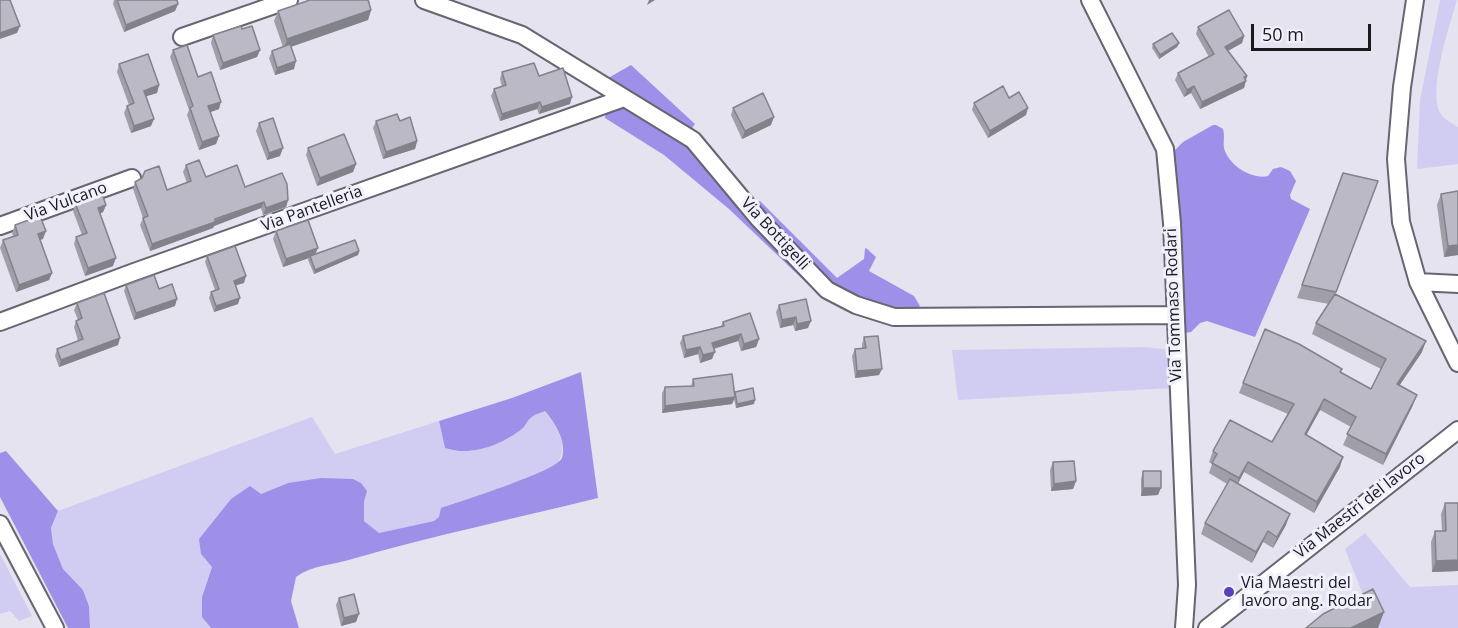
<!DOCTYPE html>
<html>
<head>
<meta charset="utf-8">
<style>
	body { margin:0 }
	#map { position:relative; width:1458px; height:628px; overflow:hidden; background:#e4e3ef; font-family:"Open Sans",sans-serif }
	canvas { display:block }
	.scale { position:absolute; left:1251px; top:24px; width:120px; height:27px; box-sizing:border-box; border:3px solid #1a191d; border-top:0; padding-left:8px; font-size:18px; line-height:21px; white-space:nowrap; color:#1a191d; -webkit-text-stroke:4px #f1f0fd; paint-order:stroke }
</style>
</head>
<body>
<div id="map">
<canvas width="1458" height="628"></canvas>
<div class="scale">50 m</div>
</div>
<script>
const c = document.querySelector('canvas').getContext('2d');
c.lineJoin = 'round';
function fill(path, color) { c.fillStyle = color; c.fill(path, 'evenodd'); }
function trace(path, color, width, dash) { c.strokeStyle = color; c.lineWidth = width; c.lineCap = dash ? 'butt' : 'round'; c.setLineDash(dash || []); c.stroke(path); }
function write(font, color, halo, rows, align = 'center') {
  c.font = font + ' "Open Sans",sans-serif'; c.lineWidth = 6; c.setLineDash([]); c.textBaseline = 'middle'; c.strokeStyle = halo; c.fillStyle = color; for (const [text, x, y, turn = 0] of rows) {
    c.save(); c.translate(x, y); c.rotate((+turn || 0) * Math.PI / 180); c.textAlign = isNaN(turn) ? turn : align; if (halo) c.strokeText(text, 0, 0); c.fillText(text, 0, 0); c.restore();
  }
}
fill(new Path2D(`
	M1440 0H1457C1449 27 1431 81 1438 108 1440 116 1450 123 1458 127V164L1417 169 1420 100Z
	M1144 347 1171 350 1172 388 958 400 952 350Z
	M545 411C557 426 570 446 557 464L434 521 379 533 364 521V502L367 491 288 483 261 494 231 499 200 539 201 554 212 566 202 597V617L211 628H90L89 605 83 590 63 569 53 544 51 528 58 511 312 417 335 454 439 421 445 448C471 457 502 445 523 428 526 425 528 419 532 417 535 414 541 413 545 411Z
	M1365 533 1410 587 1458 585V628H1376L1345 549Z
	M0 554 32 616 19 621 10 611 0 614Z`), '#d1cdf2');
fill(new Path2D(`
	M631 65 695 124 688 134 610 86V77Z
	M624 99 692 142 827 290 817 293 729 209 664 155 605 118 607 105Z
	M1213 125H1216L1223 129C1225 136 1223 142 1224 148 1228 165 1252 180 1268 176L1273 169 1281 167 1290 171 1296 181 1290 195 1291 199 1310 209 1255 337 1207 321 1200 323 1191 332 1184 333 1174 151 1183 142Z
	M760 201 837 278 864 259 865 249 866 248 876 257 869 271 914 296 920 306 913 312 902 314 830 287 753 204Z
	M581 372 598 498C516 518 433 536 352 559 333 565 312 565 296 577L291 601 299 628H211L202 617V597L212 567 201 554 199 539 231 499 250 486 261 494 288 483 321 478 353 479 361 483 367 491 364 502V521L379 533 434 521 439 517 441 508C459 502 557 471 562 458 567 441 555 423 545 411 541 413 535 414 532 417 528 419 526 425 523 428 502 445 471 457 445 448L439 421 512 398Z
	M6 451 58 511 51 528 53 544 63 569 83 590 89 606 90 628H68L0 497V453Z`), '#9e90e8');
const minor = new Path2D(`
	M424 0 522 35 693 140 758 218 827 290 856 305 894 317 1175 315
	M1090 0 1165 149 1172 223 1187 585 1184 628
	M1415 0 1402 87 1396 159 1401 222 1418 282 1458 363
	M182 37 289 0
	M0 226 132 178
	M1418 282 1458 284
	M0 322 134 272 624 98
	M0 524 55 628
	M1207 628 1458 430`);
trace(minor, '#666570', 20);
trace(minor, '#fff', 16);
fill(new Path2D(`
	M114 0H177L178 4 175 11 124 32 113 4Z
	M310 0H369L371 10 368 20 291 47 294 69 275 75 269 58 272 51 283 47 274 21 278 11Z
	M1198 27 1244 36 1242 43 1228 51 1247 76 1244 88 1200 109 1191 93 1184 97 1175 80 1178 73 1209 57 1196 34Z
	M242 29 260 50 257 57 220 70 211 43 213 35Z
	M1179 43 1177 47 1159 59 1152 48 1153 44Z
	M173 50 198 77 219 109 210 112 219 136 216 144 199 150 187 115 189 110 170 57Z
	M119 64 159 85 157 93 146 96 151 126 131 133 124 113 127 106 129 105 117 72Z
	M502 72 539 76 570 104 539 114 537 109 500 121 491 96 494 89 502 87 500 79Z
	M1009 98 1026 115 988 138 972 110 974 103Z
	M733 108 771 125 742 139 731 115Z
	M376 121H400L417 141 415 149 383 159 373 128Z
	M259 123 280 156 267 160 256 131Z
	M308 148 356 164 353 172 317 186 306 155Z
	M186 165 206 177 245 187 288 200 286 207 263 215 261 208 214 226 213 228 150 251 140 225 143 218 133 189 135 182 167 190 187 183 183 172Z
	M1343 173 1378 181 1335 294 1422 352 1399 386 1413 405 1383 465 1343 445 1351 427 1320 410 1306 435 1340 467 1314 513 1244 472 1238 484 1286 525 1273 548 1263 542 1252 563 1201 534 1205 523 1227 484 1209 473 1212 464 1209 462 1213 451 1272 442 1288 414 1239 393 1243 383 1340 372 1371 389 1381 369 1312 334 1316 323 1329 304 1297 298Z
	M1441 194 1458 255 1444 257 1437 205Z
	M75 203 106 205 103 212 100 214 113 266 85 276 74 244 76 237 82 235 73 211Z
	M15 225 43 239 40 240 52 273 49 280 16 292 0 248 3 240 13 236 12 233Z
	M276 231 315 254 359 251 358 255 314 274 308 260 309 258 283 267 273 239Z
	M207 256 244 283 235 285 238 304 214 312 209 298 211 292 215 290 205 262Z
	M126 285 159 289 175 306 134 320 124 291Z
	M806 299 808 328 795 331 793 325 780 328 776 312 779 305Z
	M77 303 118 345 59 367 55 356 57 349 78 341 74 327 76 321 78 320 74 310Z
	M723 322 759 339 756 347 741 351 738 341 714 349 712 359 700 363 698 354 684 358 680 343 683 336 721 326Z
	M864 337 879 375 855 378 852 356 855 349 862 348V344Z
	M693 379 734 394 735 392 754 404 736 408 734 399 732 404 662 413V393L665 387 691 386Z
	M1053 462 1076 481 1073 489 1051 491 1050 470Z
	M1143 471 1158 495 1141 496V479Z
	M1445 503H1458V571L1432 572 1431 542 1435 531H1442L1441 514Z
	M339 598 356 622 341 626 336 605Z`), '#a09fa9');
fill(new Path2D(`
	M649 0H655L647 5Z
	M178 4 175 11 124 32 126 25Z
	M371 10 368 20 284 49 287 39Z
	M20 26 17 33 0 39V33Z
	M1244 36 1242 43 1222 54 1225 47Z
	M1179 43 1177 47 1159 59 1160 55Z
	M260 50 257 57 220 70 223 63Z
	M296 61 294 69 275 75 277 68Z
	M1247 76 1244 88 1200 109 1202 102Z
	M159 85 157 93 141 98 144 91Z
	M1194 86 1191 93 1184 97 1187 90Z
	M572 97 570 104 539 114 542 107Z
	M221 102 219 109 205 114 208 106Z
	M540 102 537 109 500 121 502 114Z
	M1028 108 1026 115 988 138 990 131Z
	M774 117 771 125 742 139 745 131Z
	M154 119 151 126 131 133 134 126Z
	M219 136 216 144 199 150 202 142Z
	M417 141 415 149 383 159 386 152Z
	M283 148 280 156 267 160 269 153Z
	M356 164 353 172 317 186 320 178Z
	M288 200 286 207 263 215 266 208Z
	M264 202 261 208 214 226 213 228 150 251 152 244Z
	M106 205 103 212 95 215 98 208Z
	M46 231 43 239 35 241 38 234Z
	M1458 245V255L1444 257 1448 246Z
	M318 248 315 255 310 256 309 258 283 267 286 259Z
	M359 251 358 255 314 274 315 270Z
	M116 258 113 266 85 276 88 268Z
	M52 273 49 280 16 292 19 285Z
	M246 276 244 283 231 287 234 281Z
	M240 298 238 304 214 312 216 306Z
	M177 299 175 306 134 320 136 313Z
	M796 317 793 325 780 328 782 320Z
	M811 321 808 328 795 331 797 324Z
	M741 334 738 341 709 350 712 343Z
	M120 338 118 345 59 367 61 360Z
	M759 339 756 347 741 351 744 344Z
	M1426 341 1422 352 1393 395 1397 384Z
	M700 347 698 354 684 358 686 350Z
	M715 352 712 359 700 363 703 355Z
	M882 369 879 375 855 378 857 371Z
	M1417 395 1413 405 1383 465 1386 454Z
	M735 397 732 404 662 413 665 406Z
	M1324 399 1320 410 1301 445 1305 434Z
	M755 400 754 404 736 408 737 404Z
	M1343 457 1340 467 1314 513 1317 502Z
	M1248 462 1244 472 1235 488 1239 478Z
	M1076 481 1073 489 1051 491 1054 484Z
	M1143 488H1161L1158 495 1141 496Z
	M1290 514 1286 525 1273 548 1277 537Z
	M1268 531 1263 542 1252 563 1256 552Z
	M1458 560V571L1432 572 1436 561Z
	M1384 612 1378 628H1351Z
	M359 614 356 622 341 626 344 618Z`), '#82828a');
const building = new Path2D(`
	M0 0H10L20 26 0 33Z
	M117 0H177L178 4 126 25Z
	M310 0H368L371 10 287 39 278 11Z
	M1229 10 1244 36 1225 47 1247 76 1244 77 1246 81 1202 102 1194 86 1187 90 1178 73 1214 54 1198 27Z
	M241 26 242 29 252 26 260 50 223 63 213 35Z
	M1172 33 1179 43 1160 55 1153 44Z
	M290 44 296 61 277 68 272 51Z
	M187 45 198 77 211 72 221 102 208 106 219 136 202 142 190 108 193 106 173 50Z
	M148 54 159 85 144 91 154 119 134 126 127 106 134 103 119 64Z
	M534 63 539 76 563 68 572 97 542 107 540 102 502 114 494 89 506 85 502 72Z
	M1003 86 1009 98 1019 92 1028 108 990 131 974 103Z
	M763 93 774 117 745 131 733 108Z
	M397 114 400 121 410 117 417 141 386 152 376 121Z
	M273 118 283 148 269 153 259 123Z
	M344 134 356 164 320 178 308 148Z
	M199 160 206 177 237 165 245 187 282 173 287 184 288 200 266 208 264 202 215 219V222L152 244 143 218 148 216 135 182 142 178 145 171 159 166 167 190 191 181 186 165Z
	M1343 173 1378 181 1336 292 1302 285Z
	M1458 191V245L1448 246 1441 194Z
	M102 194 106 205 98 208 116 258 88 268 76 237 87 233 75 203Z
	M40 216 46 231 38 234 52 273 19 285 3 240 18 235 15 225Z
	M308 220 318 248 286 259 276 231Z
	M355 240 359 251 315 270 310 256Z
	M235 246 246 276 234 281 240 298 216 306 211 292 219 289 207 256Z
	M154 275 159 289 172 284 177 299 136 313 126 285Z
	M104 293 120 338 61 360 57 349 83 339 76 321 82 318 77 303Z
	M1335 294 1426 341 1397 384 1417 395 1386 454 1347 434 1356 417 1324 399 1305 434 1343 457 1317 502 1248 462 1239 478 1212 463 1217 454 1213 451 1230 420 1272 442 1294 404 1243 383 1265 329 1299 344 1342 369 1340 372 1371 389 1386 359 1316 323Z
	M806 299 811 321 797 324 796 317 782 320 779 305Z
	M750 313 759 339 744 344 741 334 712 343 715 352 703 355 700 347 686 350 683 336 724 326 723 322Z
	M878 336 882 369 857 371 855 349 866 348 864 337Z
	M732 374 735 397 665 406V387L694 386 693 379Z
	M753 388 755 400 737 404 735 392Z
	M1074 461 1076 481 1054 484 1053 462Z
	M1143 471H1161V488H1143Z
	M1230 479 1290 514 1277 537 1268 531 1256 552 1205 523Z
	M1445 503H1458V560L1436 561 1435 531H1446Z
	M1373 589 1384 612 1351 628H1306L1323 614Z
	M354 594 359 614 344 618 339 598Z`);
fill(building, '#bab9c5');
trace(building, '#82828a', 1.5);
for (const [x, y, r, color] of [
	[1229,592,6,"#5f3fb7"]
]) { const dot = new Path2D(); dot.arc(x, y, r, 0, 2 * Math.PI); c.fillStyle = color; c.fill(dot); trace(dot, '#f1f0fd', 2); }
write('16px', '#1a191d', '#f1f0fd', [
	["Via Vulcano",66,202,-20],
	["Via Pantelleria",312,209,-20],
	["Via Bottigelli",775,234,47],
	["Via Tommaso Rodari",1174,305,-92],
	["Via Maestri del lavoro",1360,506,-38]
]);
write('16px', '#1a191d', '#f1f0fd', [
	["Via Maestri del",1241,583],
	["lavoro ang. Rodar",1241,601]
], 'left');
</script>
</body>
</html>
